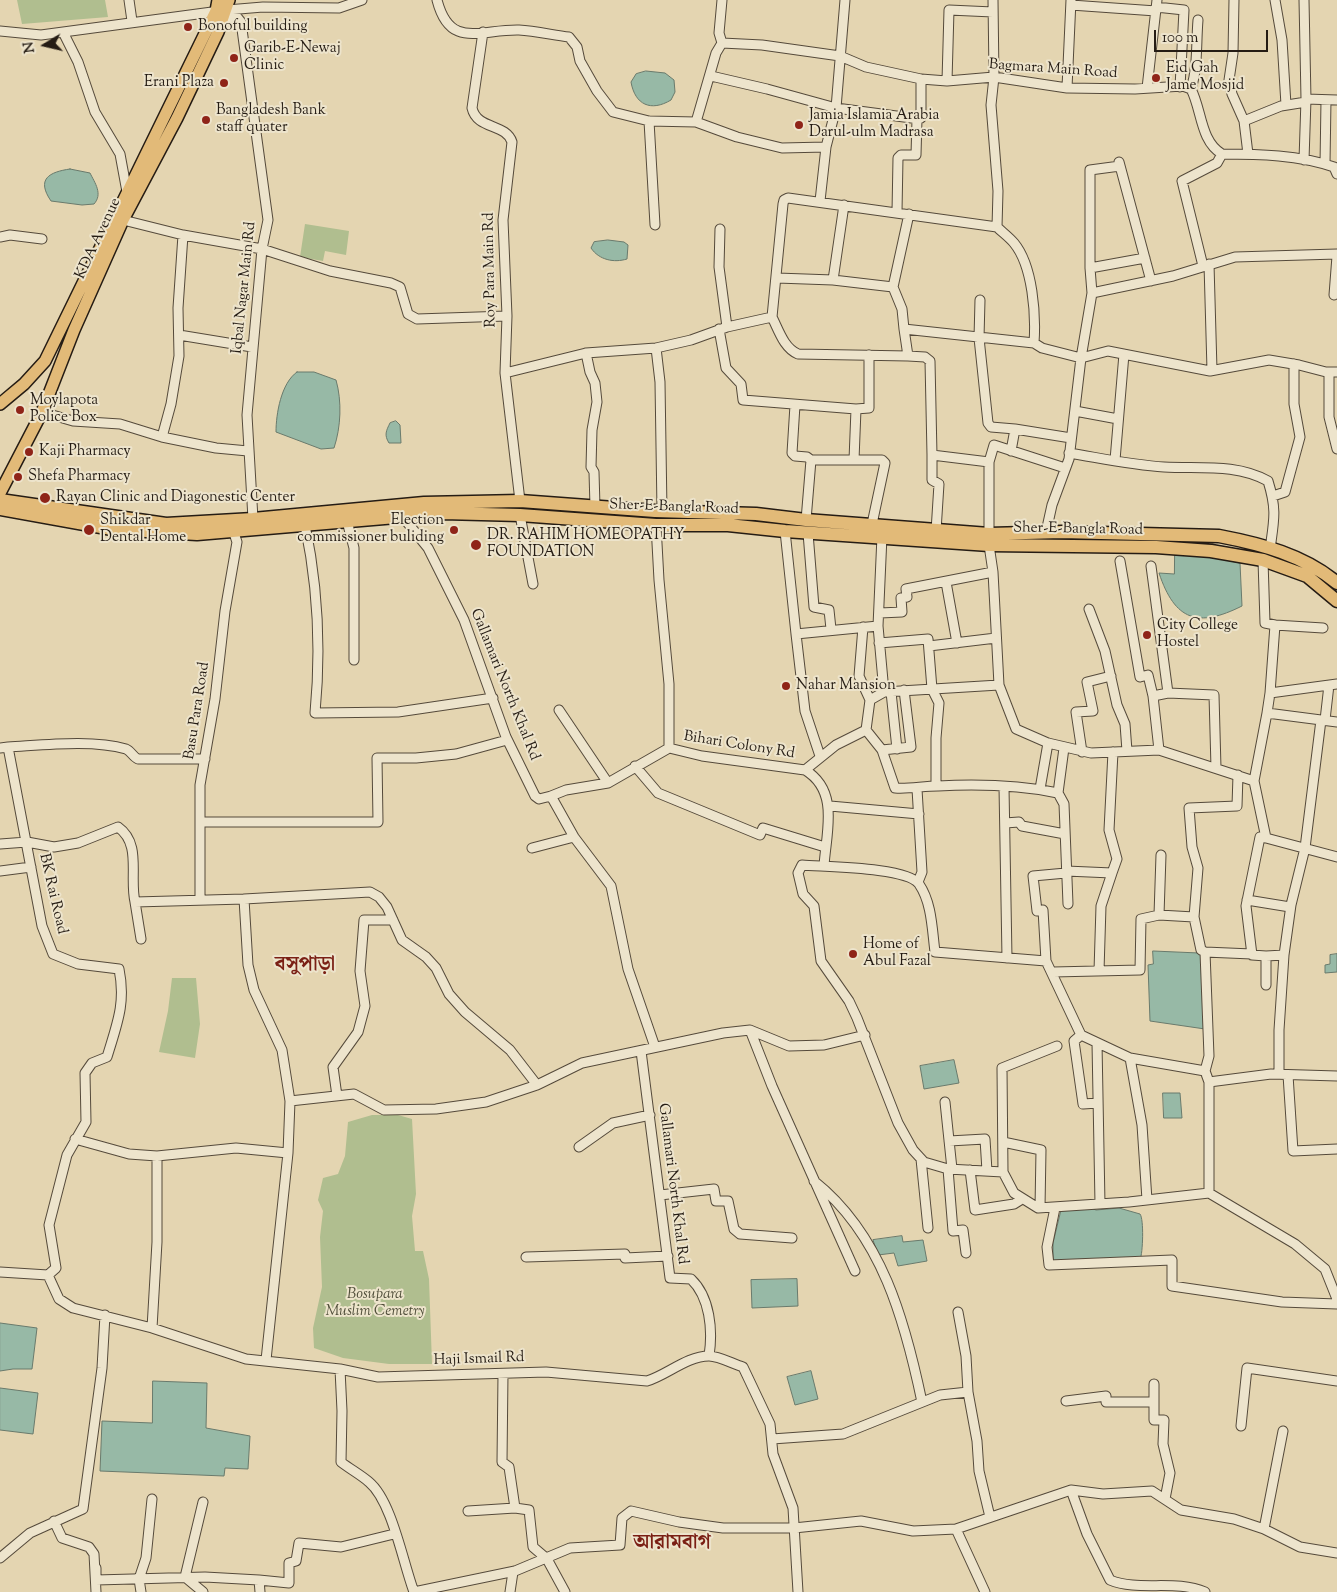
<!DOCTYPE html>
<html>
<head>
<meta charset="utf-8">
<style>
	body { margin:0 }
	#map { position:relative; width:1337px; height:1592px; overflow:hidden; background:#e4d5b1; font-family:"Sorts Mill Goudy",serif }
	canvas { display:block }
	.north { position:absolute; left:20px; top:20px; width:50px; height:50px; -webkit-text-stroke:4px #ede4cc; paint-order:stroke; rotate:261deg; font-size:14px; font-weight:700; line-height:20px; text-align:center; color:#251c14 }
	.north::after { content:''; display:block; margin:auto; width:18px; height:22px; background:#251c14; clip-path:polygon(50% 0,100% 100%,50% 72%,0 100%) }
	.scale { position:absolute; left:1154px; top:30px; width:114px; height:22px; box-sizing:border-box; border:2px solid #251c14; border-top:0; padding-left:6px; font-size:15px; line-height:18px; white-space:nowrap; color:#251c14; -webkit-text-stroke:4px #ede4cc; paint-order:stroke }
</style>
</head>
<body>
<div id="map">
<canvas width="1337" height="1592"></canvas>
<div class="north">N</div>
<div class="scale">100 m</div>
</div>
<script>
const c = document.querySelector('canvas').getContext('2d');
c.lineJoin = 'round';
function fill(path, color) { c.fillStyle = color; c.fill(path, 'evenodd'); }
function trace(path, color, width, dash) { c.strokeStyle = color; c.lineWidth = width; c.lineCap = dash ? 'butt' : 'round'; c.setLineDash(dash || []); c.stroke(path); }
function write(font, color, halo, rows, align = 'center') {
  c.font = font + ' "Sorts Mill Goudy","Noto Serif Bengali",serif'; c.lineWidth = 4; c.setLineDash([]); c.textBaseline = 'middle'; c.strokeStyle = halo; c.fillStyle = color; for (const [text, x, y, turn = 0] of rows) {
    c.save(); c.translate(x, y); c.rotate((+turn || 0) * Math.PI / 180); c.textAlign = isNaN(turn) ? turn : align; if (halo) c.strokeText(text, 0, 0); c.fillText(text, 0, 0); c.restore();
  }
}
fill(new Path2D(`
	M17 0H105L108 17 22 24Z
	M305 224 349 231 346 255 325 251 323 261 300 257Z
	M172 978H196L200 1024 195 1058 159 1052 168 1011Z
	M372 1115H398L412 1119 416 1194 412 1216 415 1251H423L429 1279 432 1364H389L343 1358 314 1348 313 1328 322 1287 320 1237 323 1211 318 1200 323 1178 338 1174 345 1156 348 1122Z`), '#b0be8f');
const water = new Path2D(`
	M646 71 665 73 674 80 675 92 671 100C651 112 635 105 631 82L636 74Z
	M70 169 90 173C95 183 103 194 94 204L82 205 51 201C36 179 49 172 70 169Z
	M608 240 624 242 628 245 627 259C614 263 599 260 591 248L594 242Z
	M297 372H314L336 380C342 401 341 427 334 448L321 449 276 432C276 414 281 383 297 372Z
	M396 421 400 425 401 443H389C384 435 386 431 390 423Z
	M1175 555H1201L1240 563 1242 606C1198 628 1175 621 1159 573L1174 574Z
	M1153 951 1199 953 1202 957 1205 1029 1150 1021 1148 965 1153 964Z
	M1337 954V972L1325 973V965L1330 964V955Z
	M954 1060 959 1083 924 1089 920 1066Z
	M1163 1093H1180L1182 1118H1164Z
	M1089 1207 1096 1210 1119 1208 1140 1214C1144 1219 1143 1253 1140 1260L1056 1262 1053 1260V1243L1061 1210Z
	M902 1236 903 1242 923 1240 927 1261 898 1266 894 1253 878 1255 873 1240Z
	M797 1279 798 1306 752 1308 751 1280Z
	M0 1323 37 1328 32 1369H13L0 1371Z
	M811 1371 818 1399 795 1405 787 1377Z
	M153 1381 207 1383 206 1428 250 1436 248 1469 225 1468 224 1476 100 1471 102 1421 152 1423Z
	M0 1388 38 1393 33 1434 0 1430Z`);
fill(water, '#97b9a6');
trace(water, '#697a6c', 1);
const minor = new Path2D(`
	M129 0 132 21
	M437 0C450 50 480 29 519 30 535 31 553 35 569 37L577 47 580 61 597 91 613 112 649 121 696 122 737 137 782 148 826 147
	M722 0 719 33 722 43 762 45 840 56 866 67 921 79 947 81 994 77 1067 88 1135 89 1183 86 1191 89C1202 110 1200 141 1222 154 1259 154 1299 155 1334 167L1337 174
	M993 0 994 77 991 105 998 191 997 227C1002 232 1009 237 1014 243 1033 266 1036 315 1034 343L1042 348 1081 358 1108 351 1210 371 1269 360 1299 365 1326 372H1337
	M1234 0 1233 53 1229 80 1232 94 1244 121
	M1275 0 1282 40 1286 105
	M1304 0 1306 99 1337 100
	M1071 5 1156 11
	M1156 7 1184 10 1180 87
	M224 19 237 17 241 22 268 220 262 249 247 415 253 519
	M0 31 41 35 227 10 263 7 339 8 362 0
	M63 32 78 62 95 112 120 154 127 192
	M483 32 472 108C477 130 506 123 512 142L503 220 507 316 505 373 520 501
	M711 76 767 89 836 108 919 119 921 118V79
	M947 81 949 10 993 12
	M1067 88 1071 0
	M1147 88 1157 0
	M1191 89C1198 67 1196 44 1198 20
	M649 121 655 225
	M696 122 716 53 722 43
	M1248 154 1244 121 1281 106 1306 102
	M1304 160 1306 99
	M1119 162 1151 281
	M1325 164 1326 100
	M820 201 826 147 836 108 845 0
	M844 205 833 280 893 287
	M897 212 898 158 901 155H916L917 119
	M123 220 183 235 262 249 330 271 391 283 400 287 408 314 417 319 507 316
	M720 229 719 267 727 327
	M0 237 10 235 42 239
	M1209 264 1212 370
	M1203 266 1182 181 1217 163 1222 154
	M1090 268 1145 258
	M777 278 833 280
	M1092 293 1090 268V170L1120 166
	M1334 295 1337 256
	M980 300 979 338 988 423 991 427 1015 429
	M772 317C779 331 784 348 798 354L908 356 904 329 1034 343
	M719 329 726 368 741 384 743 400 856 409
	M904 329 902 309 893 287 909 214
	M179 335 252 347
	M656 348 660 382 662 511
	M586 353 590 372 595 383 597 402 592 430 591 467 594 472 595 507
	M869 355V408L856 409 854 460H882L885 463 872 524
	M908 356 925 357 930 361 932 455 989 462V534
	M1329 372V417L1337 449
	M505 373 586 353 656 348 691 340 727 327 772 317 783 204 784 200 788 198 997 227
	M795 405 792 453 795 456 807 457 811 460
	M1075 411 1118 419
	M42 412 73 421 120 424 162 437 216 448 248 451
	M162 437 171 404 179 356 178 308 183 235
	M1011 451 1015 429 1071 438
	M1069 453C1100 458 1132 465 1164 467 1199 469 1236 463 1268 481 1277 510 1274 520 1270 549
	M932 455V480L939 484 936 531
	M1115 460 1124 354
	M989 462 994 445 1065 468
	M1273 496 1285 492 1300 437 1294 404V364
	M520 515 533 584
	M402 516 428 548 464 620 506 737 535 796 539 799 551 796 574 837 611 886 628 969 655 1047
	M806 520 811 460H854
	M347 521 354 548V660
	M305 525C318 587 321 650 315 713L398 712 493 698
	M785 531 796 634 878 626
	M1046 532 1052 505 1069 459 1081 358 1092 293 1173 276 1235 257 1337 254
	M808 533 814 607 829 610 831 629
	M989 545 993 572 999 685 1016 729 1048 743 1091 753 1159 750 1254 781 1266 838 1337 857
	M1263 560 1265 623 1275 625 1270 693
	M1120 561 1140 677 1148 675 1153 696
	M1151 566 1168 693
	M946 582 957 643
	M1089 609 1105 651 1117 705 1125 724 1127 751
	M880 613 902 612 901 598 907 597 906 589 993 572
	M1275 625 1323 628
	M863 627 859 676 870 700
	M796 634 805 711 820 756
	M879 643 928 639 932 689 939 703 936 738V786
	M929 646 996 638
	M884 692 999 685
	M891 692 897 749
	M559 710 608 783
	M1267 713 1270 693 1337 684
	M1325 720 1329 685
	M866 730 882 750 895 788C910 789 923 786 938 786 977 784 1019 785 1058 793L1064 748
	M8 747C43 745 93 739 126 749 131 751 133 757 138 759H205
	M0 748 8 747 42 926 53 954 78 964 119 969C126 1003 117 1024 107 1057L92 1063 85 1073 86 1122 67 1155 49 1225 56 1268 48 1275
	M669 748 702 756 805 770C840 791 826 833 824 866H821
	M882 750 911 747 904 690
	M1159 750 1153 696 1168 693 1214 695 1216 768
	M1082 752 1076 712 1093 711 1087 682 1111 676
	M635 766 658 793 760 835 763 828 825 847
	M805 770 836 745 866 730 870 700 884 692 878 626 882 536
	M1254 781 1267 713 1337 722
	M1004 787 1007 958
	M917 789 922 872 918 882
	M1040 789 1048 743
	M1058 793 1064 804 1068 904
	M551 796 566 790 608 783 669 748V684L659 580 656 525
	M830 806 919 814
	M201 822H378L377 758H416L456 754 507 740
	M1005 823 1019 822 1022 826 1065 834
	M1266 838 1260 837 1246 906 1252 955 1266 956
	M0 844 27 842 54 847 78 843 118 827C142 844 129 876 135 902L244 899 370 892 379 897 387 907 402 940 426 957 436 968 449 994 465 1012 510 1050 537 1085 582 1063 723 1033 750 1030 789 1046 824 1045 865 1035
	M532 848 574 837
	M1161 855 1159 915 1194 917
	M0 871 31 867
	M1066 871 1112 873 1101 906 1099 971
	M1112 873 1117 859 1109 830 1113 752
	M200 898V785L215 699 225 611 237 542 233 530
	M244 899 248 965 254 990 282 1050 290 1101 288 1153 266 1360
	M1247 900 1290 907
	M135 902 141 939
	M1205 952 1201 950 1194 917 1198 868 1192 847 1189 808 1237 806 1238 775
	M1046 961 1043 910 1037 911 1033 876 1066 873
	M1053 972 1140 970 1141 919 1159 915
	M1266 985V956L1284 955 1291 905 1305 848 1321 720
	M750 1030 772 1086 855 1271
	M1081 1035 1074 1041 1083 1104 1098 1103
	M1097 1043 1100 1204
	M641 1051 670 1278 691 1279C710 1297 713 1330 709 1356
	M1130 1058 1142 1125 1147 1200
	M1205 1071 1209 1056 1205 952 1252 954
	M1279 1074V1030L1284 955
	M1288 1075 1293 1151 1337 1149
	M1209 1082 1271 1074 1337 1076
	M337 1096 333 1067 358 1032 365 1006 360 971 364 920H393
	M290 1101 354 1094 384 1110 436 1109 486 1102 537 1085
	M945 1102 952 1169
	M75 1139 129 1154 157 1156 236 1148 288 1153
	M949 1141 985 1139 987 1171
	M1003 1142 1041 1150 1040 1208
	M579 1147 613 1123 650 1115
	M921 1159 928 1228
	M948 1169 953 1231 963 1230 966 1253
	M970 1170 975 1210 1014 1204 1022 1199
	M1003 1172 1002 1068 1057 1046
	M814 1181C882 1235 905 1321 922 1402
	M1209 1193V1082L1205 1071 1130 1058 1081 1035 1046 961 935 952C932 929 932 903 919 884 907 867 824 867 802 865L798 873 803 894 814 906 821 961 849 1001 857 1018 898 1123 913 1150 924 1162 948 1169 1003 1172 1014 1193 1038 1208 1129 1202 1209 1193 1295 1244 1325 1269 1337 1299
	M660 1195 714 1189 716 1201H728L734 1229 740 1234 792 1238
	M1055 1208 1047 1247 1049 1265 1172 1260V1286L1282 1302 1337 1304
	M526 1257 625 1254V1258L668 1256
	M0 1272 48 1275 59 1299 73 1308 152 1328 246 1359 340 1369 378 1377 546 1372 647 1381C667 1375 687 1356 709 1356 719 1356 733 1364 743 1367L770 1424 773 1454 793 1508 798 1592
	M958 1312 966 1356 968 1392 977 1441 979 1471 990 1517
	M152 1328 157 1242V1156
	M340 1369 342 1411 341 1462C350 1469 361 1475 369 1482 392 1501 403 1563 414 1592
	M503 1374 502 1462 509 1467 515 1508 529 1510 533 1547 547 1559 565 1592
	M1154 1384V1420H1164L1163 1444 1170 1473 1165 1499
	M1066 1401 1106 1396V1402H1154
	M1241 1426 1247 1368 1337 1381
	M772 1439 843 1434 940 1395 968 1392
	M1071 1490 1087 1534 1110 1580C1139 1592 1175 1579 1205 1592
	M203 1502 185 1577 203 1592
	M468 1511 515 1508
	M54 1521 62 1538 89 1547 94 1554 96 1592
	M956 1529 1071 1490 1103 1494 1152 1491 1181 1510 1234 1519 1264 1529 1300 1547 1337 1553
	M1264 1529 1283 1431
	M0 1558 30 1533 83 1509 102 1368 105 1315
	M96 1568V1580L205 1577 259 1580
	M141 1592 139 1579 146 1558 152 1499
	M260 1592 259 1580 289 1583V1563L296 1561 299 1543 341 1547 394 1534
	M414 1592 515 1571 570 1548 620 1545 622 1518 631 1511 679 1522 723 1528H794L861 1521 913 1531 956 1529 985 1592
	M510 1592 513 1572`);
const major = new Path2D(`
	M0 404 24 384 45 361 216 11 218 0
	M0 493 42 412 74 330 123 220 177 118 218 32 229 0`);
const highway = new Path2D(`
	M0 500 166 524 253 519 424 503 520 501 655 511 756 514 806 520 989 534 1062 532 1219 536C1261 544 1304 555 1337 583
	M0 509 112 529 197 534 443 513 520 515 656 525H728L785 531 989 545 1156 547 1211 551 1263 560 1307 576 1337 601`);
trace(minor, '#554a3b', 11);
trace(major, '#251c14', 14);
trace(highway, '#251c14', 15);
trace(minor, '#ede4cc', 9);
trace(major, '#e2ba78', 11);
trace(highway, '#e2ba78', 12);
for (const [x, y, r, color] of [
	[188,27,5,"#8f2418"],
	[234,58,5,"#8f2418"],
	[1156,78,5,"#8f2418"],
	[224,83,5,"#8f2418"],
	[206,120,5,"#8f2418"],
	[799,125,5,"#8f2418"],
	[20,410,5,"#8f2418"],
	[29,452,5,"#8f2418"],
	[18,477,5,"#8f2418"],
	[45,498,6,"#8f2418"],
	[89,530,6,"#8f2418"],
	[454,530,5,"#8f2418"],
	[476,545,6,"#8f2418"],
	[1147,635,5,"#8f2418"],
	[786,686,5,"#8f2418"],
	[853,954,5,"#8f2418"]
]) { const dot = new Path2D(); dot.arc(x, y, r, 0, 2 * Math.PI); c.fillStyle = color; c.fill(dot); trace(dot, '#ede4cc', 2); }
write('15px', '#251c14', '#ede4cc', [
	["Bonoful building",198,27],
	["Garib-E-Newaj",244,49],
	["Clinic",244,66],
	["Eid Gah",1166,69],
	["Jame Mosjid",1166,86],
	["Erani Plaza",214,83,"right"],
	["Bangladesh Bank",216,111],
	["staff quater",216,128],
	["Jamia Islamia Arabia",809,116],
	["Darul-ulm Madrasa",809,133],
	["Moylapota",30,401],
	["Police Box",30,418],
	["Kaji Pharmacy",39,452],
	["Shefa Pharmacy",28,477],
	["Rayan Clinic and Diagonestic Center",56,498],
	["Shikdar",100,521],
	["Dental Home",100,538],
	["Election",444,521,"right"],
	["commissioner buliding",444,538,"right"],
	["DR. RAHIM HOMEOPATHY",487,536],
	["FOUNDATION",487,553],
	["City College",1157,626],
	["Hostel",1157,643],
	["Nahar Mansion",796,686],
	["Home of",863,945],
	["Abul Fazal",863,962]
], 'left');
write('15px', '#251c14', '#ede4cc', [
	["Bagmara Main Road",1053,70,4],
	["KDA Avenue",99,239,-65],
	["Roy Para Main Rd",491,270,-91],
	["Iqbal Nagar Main Rd",245,288,-84],
	["Sher-E-Bangla Road",674,508,2],
	["Sher-E-Bangla Road",1078,530,1],
	["Gallamari North Khal Rd",504,685,68],
	["Basu Para Road",198,711,-81],
	["Bihari Colony Rd",739,746,9],
	["BK Rai Road",52,894,77],
	["Gallamari North Khal Rd",672,1184,83],
	["Haji Ismail Rd",479,1360,-2]
]);
write('italic 15px', '#4f4d39', '#ede4cc', [
	["Bosupara",375,1295],
	["Muslim Cemetry",375,1312]
]);
write('bold 20px', '#7a1f14', '#ede4cc', [
	["বসুপাড়া",305,967],
	["আরামবাগ",672,1545]
]);
</script>
</body>
</html>
